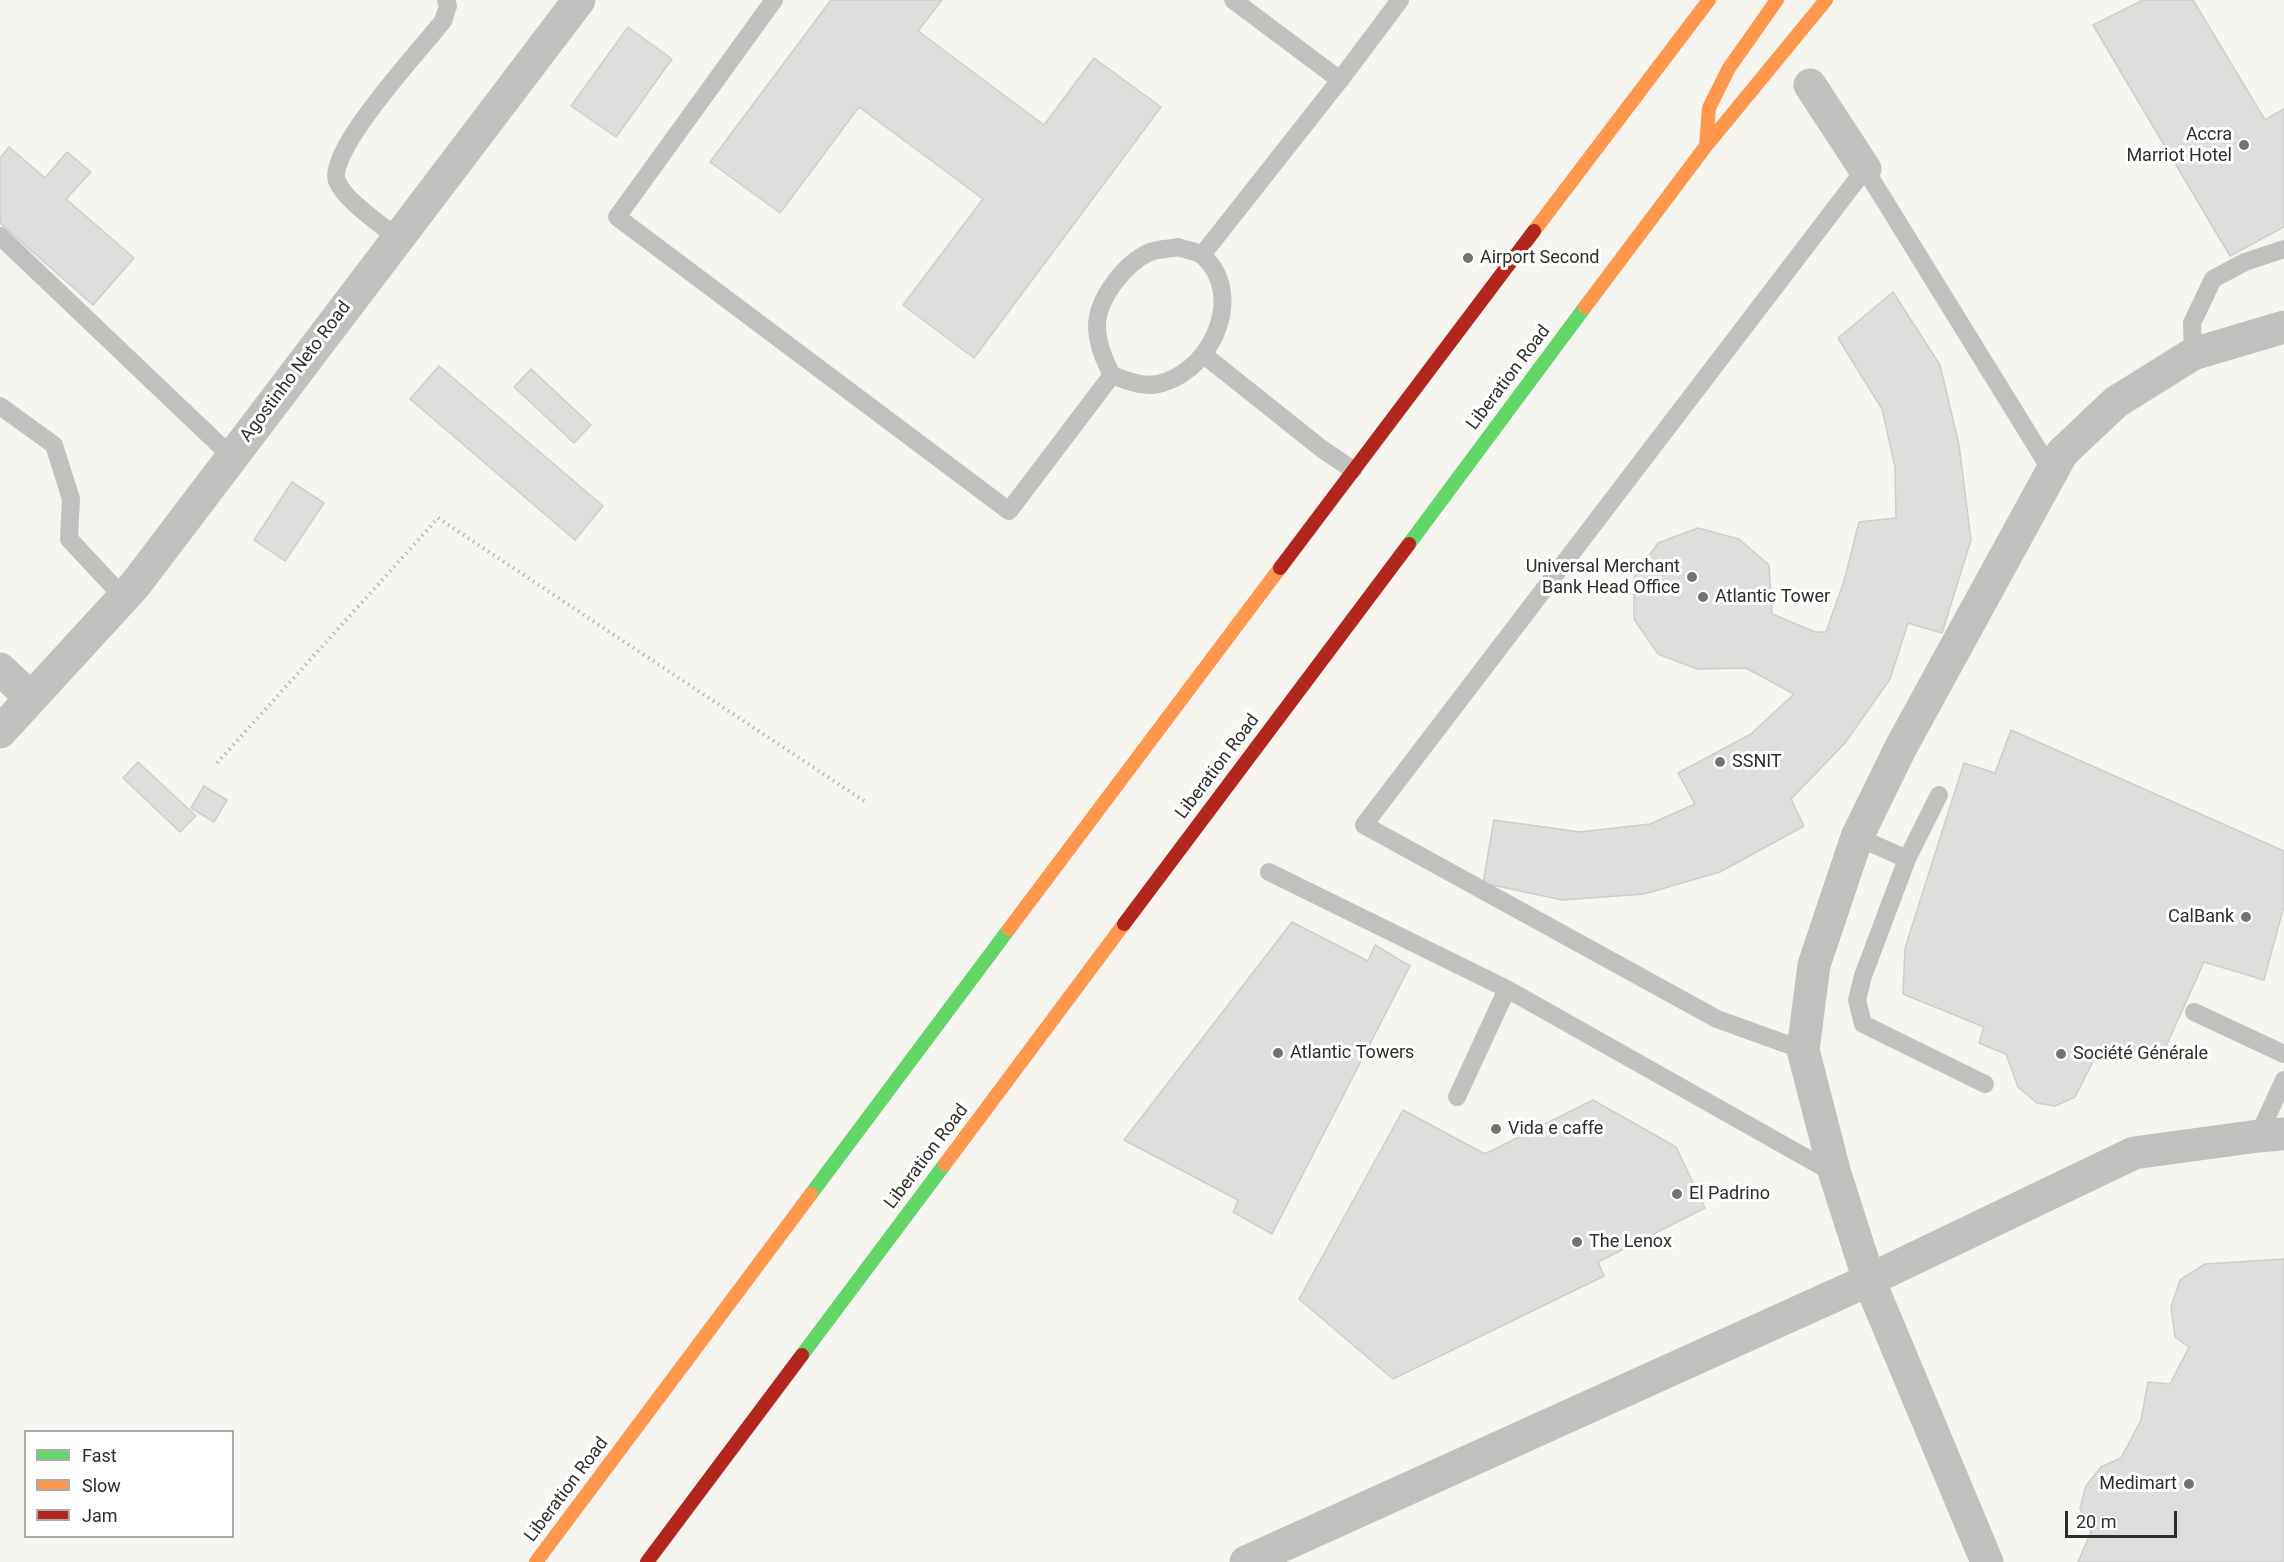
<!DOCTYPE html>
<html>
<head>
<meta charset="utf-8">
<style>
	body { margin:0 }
	#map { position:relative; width:2284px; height:1562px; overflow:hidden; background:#f6f5f0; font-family:Roboto,sans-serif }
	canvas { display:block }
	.legend { position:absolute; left:24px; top:1430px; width:210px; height:108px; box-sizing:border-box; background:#fff; border:2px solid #ababaa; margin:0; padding:8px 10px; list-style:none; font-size:18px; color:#2e2d2a }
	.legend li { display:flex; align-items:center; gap:12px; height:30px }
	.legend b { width:30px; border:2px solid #ababaa }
	.scale { position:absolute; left:2065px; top:1511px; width:112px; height:27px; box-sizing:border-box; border:3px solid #2e2d2a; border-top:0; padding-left:8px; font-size:18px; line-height:21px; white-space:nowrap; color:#2e2d2a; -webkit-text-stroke:4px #fff; paint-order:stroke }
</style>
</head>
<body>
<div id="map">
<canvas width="2284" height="1562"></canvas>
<ul class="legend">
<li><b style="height:8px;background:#63d668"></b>Fast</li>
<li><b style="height:8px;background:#ff974d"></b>Slow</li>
<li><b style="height:8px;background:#b3261e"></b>Jam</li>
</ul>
<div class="scale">20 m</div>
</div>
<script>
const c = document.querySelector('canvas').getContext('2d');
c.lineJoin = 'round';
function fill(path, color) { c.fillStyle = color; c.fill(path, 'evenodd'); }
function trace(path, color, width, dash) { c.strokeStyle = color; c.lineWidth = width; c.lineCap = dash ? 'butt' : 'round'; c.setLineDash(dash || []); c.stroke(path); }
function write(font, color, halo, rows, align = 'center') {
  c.font = font + ' Roboto,sans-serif'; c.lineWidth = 6; c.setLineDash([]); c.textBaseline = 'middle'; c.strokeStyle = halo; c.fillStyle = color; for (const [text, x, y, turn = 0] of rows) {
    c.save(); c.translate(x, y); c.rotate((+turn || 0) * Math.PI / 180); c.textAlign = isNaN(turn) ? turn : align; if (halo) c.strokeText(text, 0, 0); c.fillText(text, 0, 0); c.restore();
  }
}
const building = new Path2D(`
	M831 0H942L918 31 1044 125 1094 58 1161 107 974 358 903 305 983 199 859 107 780 213 710 162Z
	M2143 0H2193L2265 120 2284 109V227L2230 256 2093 25Z
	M628 27 672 59 616 137 571 106Z
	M9 147 45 178 67 152 91 172 66 199 134 258 93 305 0 223V158Z
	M1893 292 1940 365 1959 445 1971 540 1942 633 1908 623 1890 679 1845 743 1791 799 1804 826 1720 872 1644 894 1562 900 1483 883 1494 820 1580 832 1650 824 1695 804 1678 773 1751 734 1794 694 1746 668 1697 669 1658 654 1634 619V577L1658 543 1698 528 1739 539 1769 565 1772 614 1815 632H1826L1844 581 1859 522 1896 518 1895 467 1882 409 1838 338Z
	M439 366 603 506 575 540 410 399Z
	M531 369 591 425 574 443 514 387Z
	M292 482 324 503 285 561 254 540Z
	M2011 730 2284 851V906L2264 980 2204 962 2163 1053 2102 1044 2075 1097 2055 1106 2037 1103 2018 1087 2006 1054 1979 1043 1984 1027 1903 994 1905 948 1964 763 1995 773Z
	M138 762 196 816 180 832 123 778Z
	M204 786 227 800 214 822 191 808Z
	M1292 922 1368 961 1375 945 1410 966 1272 1234 1233 1212 1238 1200 1124 1140Z
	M1593 1100 1676 1147 1705 1208 1598 1262 1604 1276 1393 1379 1299 1299 1403 1110 1485 1154Z
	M2284 1259V1562H2078L2091 1532 2080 1508 2086 1486 2101 1467 2121 1458 2141 1420 2148 1382 2170 1384 2189 1347 2175 1337 2171 1307 2180 1280 2205 1264Z`);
fill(building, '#e0dedd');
trace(building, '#cecdcc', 1.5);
trace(new Path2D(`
	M217 763 438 518 867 803`), '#b7b7b4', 4, [1.5, 4.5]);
trace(new Path2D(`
	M774 0 617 217 1009 511 1112 375
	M1233 0 1340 80
	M0 236 232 457
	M397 238C381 224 345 201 337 181 326 151 422 48 443 21L448 6 446 0
	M1178 247C1185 250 1197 251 1203 256 1245 294 1213 367 1165 382 1147 389 1130 382 1112 375 1104 360 1097 344 1097 326 1097 299 1125 263 1150 252 1158 249 1169 249 1178 247Z
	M1202 255 1340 80 1400 0
	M2193 354 2192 323 2213 279 2245 262 2284 249
	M1204 355 1322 449 1353 470
	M0 406 54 445 71 499 69 539 124 598
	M1939 795 1907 859 1863 976 1857 1000 1863 1024 1985 1084
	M1857 837 1907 859
	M1269 872 1507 989 1835 1174
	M2194 1012 2284 1054
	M1803 1050 1717 1019 1364 825 1865 169 2052 472
	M1457 1097 1507 989
	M2258 1136 2284 1080`), '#c0c0bf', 18);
trace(new Path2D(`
	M1810 85 1865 169
	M0 669 31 698
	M0 732 135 585 579 0
	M1246 1562 1869 1280 2134 1153 2258 1136 2284 1134
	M1987 1562 1869 1280 1835 1174 1803 1050 1814 965 1857 837 1901 747 2062 453 2116 402 2193 354 2284 327`), '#c0c0bf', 33);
trace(new Path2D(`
	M1409 544 1585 307
	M811 1194 1009 929
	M802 1355 945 1164`), '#63d668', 14);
trace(new Path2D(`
	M1706 146 1709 108 1729 68 1777 0
	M1534 231 1709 0
	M1585 307 1706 146 1826 0
	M1009 929 1280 568
	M945 1164 1124 924
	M536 1562 811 1194`), '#ff974d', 14);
trace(new Path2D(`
	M1280 568 1534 231
	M1124 924 1409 544
	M647 1562 802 1355`), '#b3261e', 14);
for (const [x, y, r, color] of [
	[2244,145,6,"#74736f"],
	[1468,258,6,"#74736f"],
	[1692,577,6,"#74736f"],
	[1703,597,6,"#74736f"],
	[1720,762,6,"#74736f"],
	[2246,917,6,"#74736f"],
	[1278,1053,6,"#74736f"],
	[2061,1054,6,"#74736f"],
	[1496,1129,6,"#74736f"],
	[1677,1194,6,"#74736f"],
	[1577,1242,6,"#74736f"],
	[2189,1484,6,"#74736f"]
]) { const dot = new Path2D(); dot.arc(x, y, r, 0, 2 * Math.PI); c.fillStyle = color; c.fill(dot); trace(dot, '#fff', 2); }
write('18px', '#2e2d2a', '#fff', [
	["Accra",2232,135,"right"],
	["Marriot Hotel",2232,156,"right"],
	["Airport Second",1480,258],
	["Universal Merchant",1680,567,"right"],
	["Bank Head Office",1680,588,"right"],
	["Atlantic Tower",1715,597],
	["SSNIT",1732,762],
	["CalBank",2234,917,"right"],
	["Atlantic Towers",1290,1053],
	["Société Générale",2073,1054],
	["Vida e caffe",1508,1129],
	["El Padrino",1689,1194],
	["The Lenox",1589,1242],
	["Medimart",2177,1484,"right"]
], 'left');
write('18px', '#2e2d2a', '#fff', [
	["Agostinho Neto Road",296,372,-53],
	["Liberation Road",1509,378,-53],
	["Liberation Road",1218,767,-53],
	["Liberation Road",927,1157,-53],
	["Liberation Road",567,1490,-53]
]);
</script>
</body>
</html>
